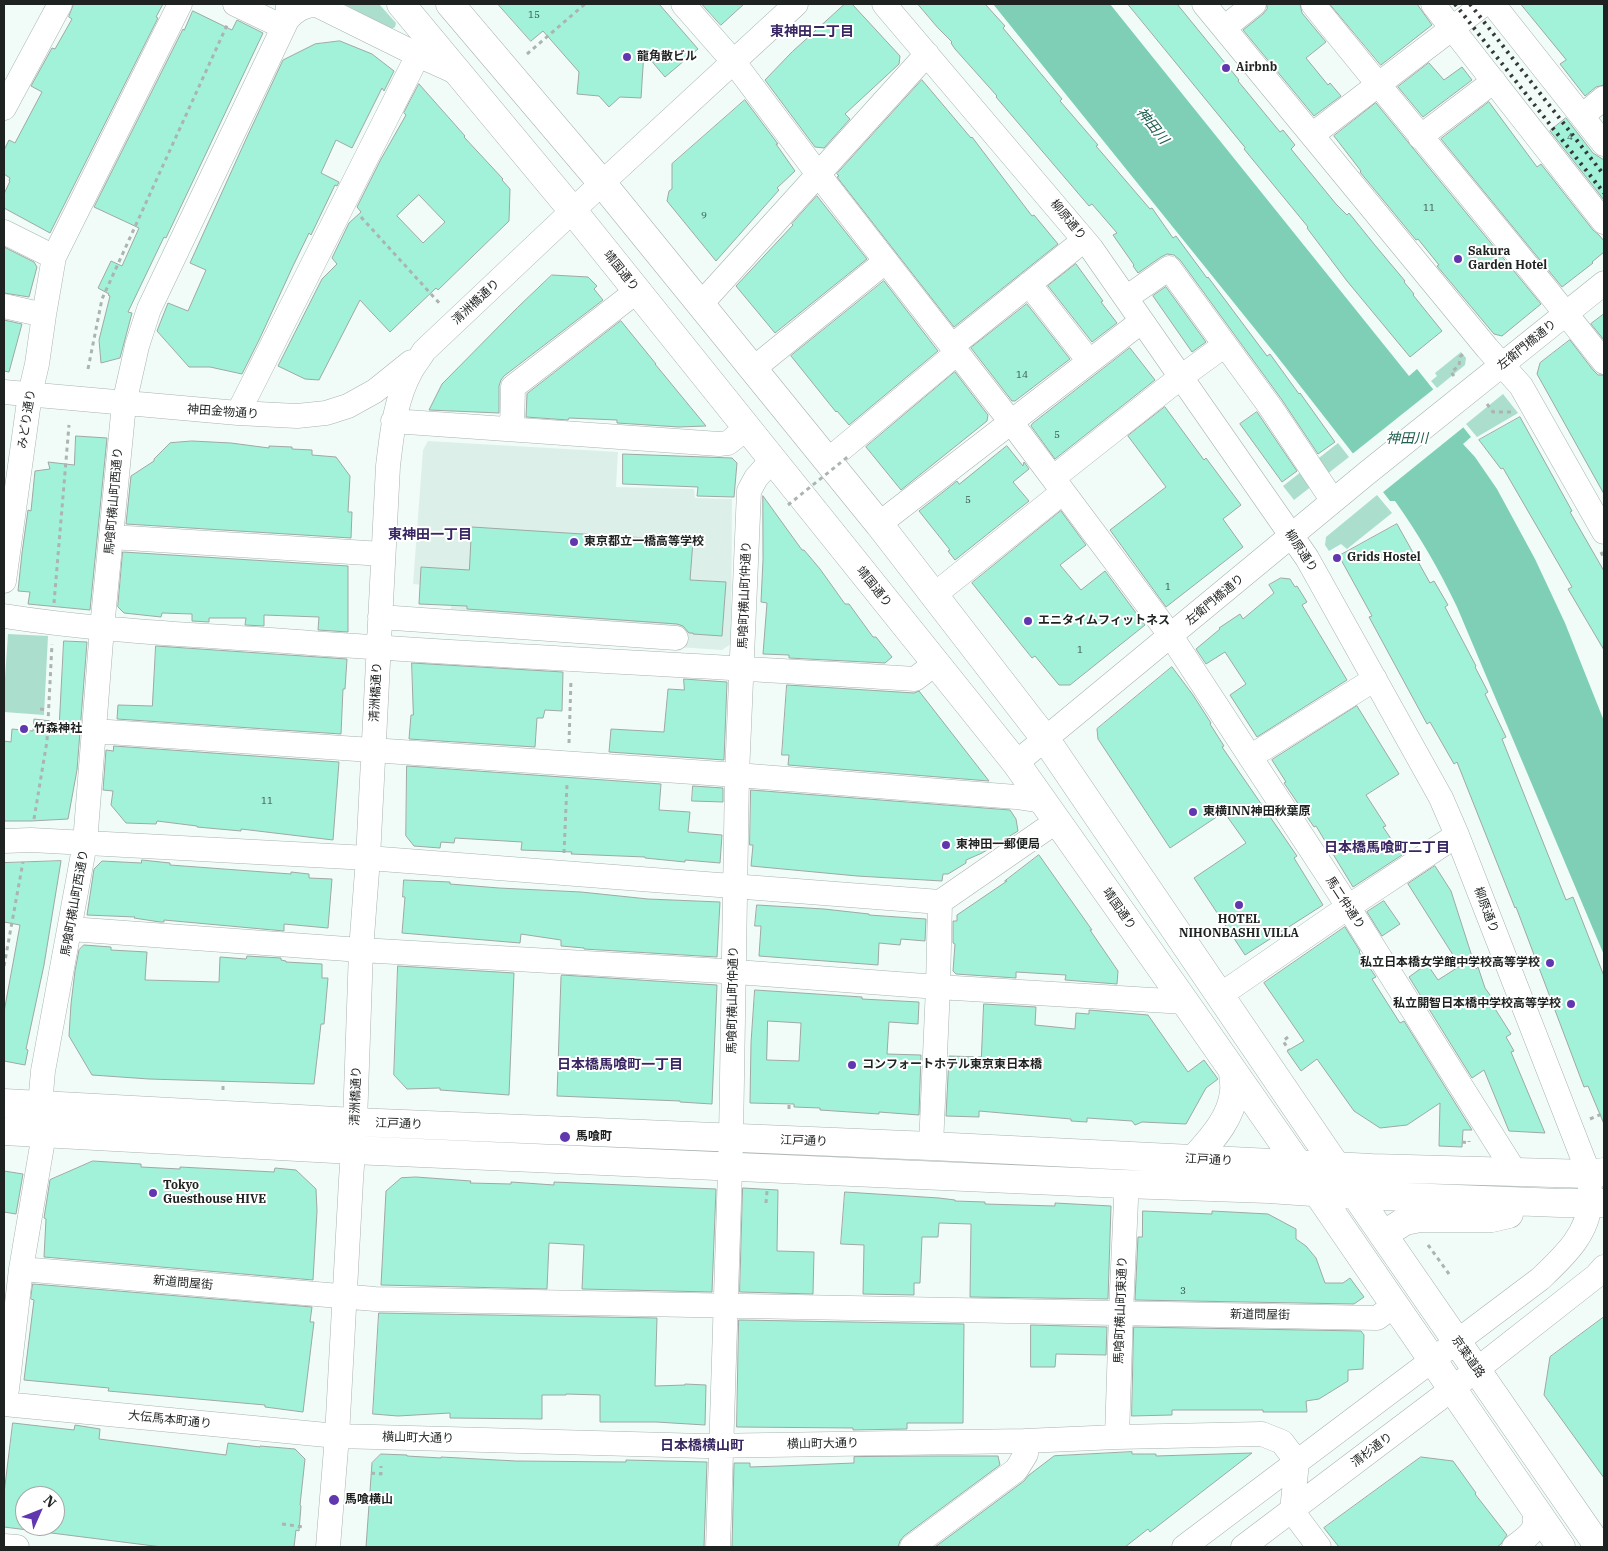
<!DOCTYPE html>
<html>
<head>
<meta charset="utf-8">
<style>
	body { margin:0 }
	#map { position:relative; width:1608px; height:1551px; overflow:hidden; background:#f1fcf8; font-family:"IBM Plex Serif",serif }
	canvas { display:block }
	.frame { position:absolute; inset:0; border:5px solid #1e2220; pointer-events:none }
	.north { position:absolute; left:15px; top:1486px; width:50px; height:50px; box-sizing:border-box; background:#fff; border:1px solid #a5a7a6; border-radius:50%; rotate:46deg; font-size:14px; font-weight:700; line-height:20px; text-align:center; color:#1e2220 }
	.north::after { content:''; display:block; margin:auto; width:18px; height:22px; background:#6037af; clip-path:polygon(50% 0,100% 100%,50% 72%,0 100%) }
</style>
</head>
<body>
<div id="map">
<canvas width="1608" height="1551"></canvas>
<div class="frame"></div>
<div class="north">N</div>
</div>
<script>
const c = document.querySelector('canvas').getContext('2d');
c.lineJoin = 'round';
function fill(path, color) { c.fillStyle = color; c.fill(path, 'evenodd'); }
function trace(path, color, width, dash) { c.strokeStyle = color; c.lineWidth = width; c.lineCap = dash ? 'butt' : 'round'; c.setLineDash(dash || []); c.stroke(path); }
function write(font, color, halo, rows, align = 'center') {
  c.font = font + ' "IBM Plex Serif","Noto Sans JP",serif'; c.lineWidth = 4; c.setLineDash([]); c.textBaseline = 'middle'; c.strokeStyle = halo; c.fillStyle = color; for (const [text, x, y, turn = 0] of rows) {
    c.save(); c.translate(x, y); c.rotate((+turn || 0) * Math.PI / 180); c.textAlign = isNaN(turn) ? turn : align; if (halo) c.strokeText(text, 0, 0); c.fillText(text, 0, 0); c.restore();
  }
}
fill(new Path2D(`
	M428 441 618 452 616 487 694 489 695 498 732 499 731 644 722 650 450 632 452 588 413 584 423 450Z`), '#dcf0e9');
fill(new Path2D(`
	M344 4H379L396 23 395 27 390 30Z
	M1461 352 1466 358 1465 365 1437 388 1431 381 1437 376 1435 373Z
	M1503 394 1518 413 1477 437 1466 424Z
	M1338 443 1349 457 1294 500 1283 486Z
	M1377 495 1392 513 1347 549 1341 544 1329 551 1325 545 1326 537Z
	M8 634 48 636 44 715 4 712V692Z`), '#acdece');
fill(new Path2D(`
	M993 4H1110L1409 376 1417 369 1471 437 1463 444 1475 457 1497 489 1535 559 1565 623 1604 721V955L1457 607C1439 569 1419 535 1395 501H1390L1276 355Z`), '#7fcfb7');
fill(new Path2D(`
	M1435 388 1465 426 1382 493 1351 455Z`), '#f1fcf8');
const building = new Path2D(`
	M74 4H163L156 17 158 18 50 233 4 208V194L10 181H9L10 178 4 174V150L9 140 15 143 42 92 31 86 52 48 55 49 72 19 69 17Z
	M498 4H659L698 49 665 77 644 52 641 98 620 97 609 107 599 96 577 94 579 72 543 31 531 41Z
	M702 4H744L721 25Z
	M845 4H852L900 56 899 64 845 114 850 119 824 148 815 147 765 80 792 52Z
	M918 4H985L1005 26 1003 28 1062 99 1060 101 1098 145 1096 146 1150 209 1152 208 1173 238 1176 236 1207 278 1208 277 1267 356 1270 354 1299 394 1300 393 1335 442 1318 454 1282 400 1180 260 1174 255 1167 254 1161 257 1138 273 1133 266 1134 265 1113 235 1117 233 1092 204 1089 206 996 97 997 96 955 49 951 43 952 42 938 28Z
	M1128 4H1177L1239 80 1238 81 1280 132 1283 130 1295 145 1291 149 1336 204 1347 215 1349 213 1374 244 1405 281 1404 282 1414 294 1413 295 1442 331 1410 357 1347 281 1307 228 1308 227 1244 149 1245 148Z
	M1267 4H1300L1302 13 1326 42 1306 58 1328 85 1330 83 1341 96 1314 116 1243 30 1263 14 1267 9Z
	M1330 4H1417L1432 25 1381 65Z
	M1521 4H1604V85L1596 87 1585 96 1560 64 1566 60Z
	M193 11 232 30 237 20 263 33 166 238 164 237 128 312 132 313 120 358 101 363 99 340 110 296 108 295 109 294 98 288 111 261 122 266 139 228 94 207 183 29 184 30Z
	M340 41 372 54 394 71 384 91 382 88 352 148 336 140 321 173 339 182 337 186 335 185 311 235 309 233 293 266 260 338 242 374 210 367H189L157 331 168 303 188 311 206 270 190 263 247 137 283 60 315 44Z
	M1429 63 1444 80 1462 67 1472 80 1423 117 1398 87Z
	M922 80 971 138 972 137 1032 216 1034 215 1058 244 954 327 837 177 839 176 837 174Z
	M419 84 465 136 464 137 503 179 502 180 510 189 509 221 438 290 436 288 390 332 360 300 319 380 305 379 278 366 322 279 337 264 332 258 349 223 361 212 357 207 381 159 406 115 404 113ZM419 195 445 222 423 243 397 216Z
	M745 100 778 144H776L795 171 777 188 779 190 716 261 667 201 669 191 672 189V164Z
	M1489 102 1537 167 1541 164 1593 230 1599 235 1604 241V252L1592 262 1593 263 1562 287 1441 139Z
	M1376 103 1541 304 1502 336 1494 334 1437 266 1439 265 1418 239 1416 240 1360 172 1361 171 1334 136Z
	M1566 118 1593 153 1604 160V200L1550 131Z
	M817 196 867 259 775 333 736 286 793 225 792 224Z
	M4 247 34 262 37 267 29 297 4 293Z
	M1076 264 1103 301 1101 302 1117 323 1092 342 1048 286Z
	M552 275 588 277 597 286 594 289 603 300 504 376 501 380 499 386V413L429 410 442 384 517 308Z
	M884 281 938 351 849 425 837 411 836 412 791 356Z
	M1166 287 1206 342 1192 352 1153 296Z
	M1027 304 1070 359 1015 401H1012L971 348Z
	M1604 314V340L1591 324Z
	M4 320 22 324 9 372 4 371Z
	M621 321 656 364H655L706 426 679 427 617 423V420L569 418 568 420 526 417 527 394Z
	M1570 340 1593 370 1598 375H1604V494L1537 374 1540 363Z
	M1130 348 1155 380 1055 459 1031 426 1032 424Z
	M955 372 988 415 987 421 901 490 866 447Z
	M1165 407 1204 460 1206 458 1241 505 1223 519 1243 547 1166 607 1110 530 1166 487 1128 436Z
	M1257 412 1297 471 1282 482 1240 424Z
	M1520 417 1572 511 1570 512 1604 571V650L1568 589 1572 587 1503 468 1501 469 1479 440Z
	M76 436 107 438 90 610 28 604 30 592 18 591 22 553 28 510 31 511 35 471 50 469 48 462 74 465Z
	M192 441 231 443 269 448V446L292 447V449L312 450V455L336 457 350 476 348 512H352L351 538 126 524 131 476 154 461V459L170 443Z
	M1007 446 1023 466 1024 462 1029 469 1013 482 1029 501 955 560 948 551 950 550 919 511 957 481 959 484Z
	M623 454 732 458 737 463 734 497 697 496 698 487 623 484Z
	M763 496 802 550H804L820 569 845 604H849L873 637H876L892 657 885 663 789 658V655L763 654 767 603 761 602 763 560Z
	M1061 511 1086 545 1060 565 1081 590 1105 571 1145 625 1070 685H1059L1035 656 1032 658 972 583Z
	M1397 524 1430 583 1434 581 1448 605 1445 607 1476 666 1475 667 1488 692 1485 694 1506 737 1502 739 1566 900 1573 897 1604 976V1124L1588 1086 1584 1087 1516 907 1515 908 1457 762 1454 764 1430 722 1427 724 1369 617 1372 616 1339 556Z
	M472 527 693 541 690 580 726 582 722 636 693 634V633H689L683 626 677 624 467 609V606L419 604 421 567 469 570Z
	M123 552 348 566V632L318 630 319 617 264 615V626L245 625 246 618H209V622L192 621V614L162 613 161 617 124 613 118 607Z
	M1281 578 1290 579 1295 587 1297 586 1307 602 1302 605 1347 680 1257 737 1230 695 1246 684 1225 652 1206 664 1196 649 1220 629 1219 628 1240 614 1243 619 1274 593 1269 585Z
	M64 641 87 642 77 770 68 819 31 821H4V741L11 742 12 729 33 731 34 719 59 722Z
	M156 646 347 659 345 689H343L341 734 117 719 118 705 152 706Z
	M412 663 563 672 562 711 545 710 543 718H537L535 747 409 739 411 715H413Z
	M1172 667 1193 695 1211 723 1210 724 1224 746 1222 747 1297 856 1294 858 1323 905 1245 955 1194 878 1246 843 1224 812 1170 848 1098 739 1097 729Z
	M684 679 727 682 724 760 609 752 611 729 664 732 668 689 684 690Z
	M787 685 914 693 919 691 989 781 788 765 789 755H782Z
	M1357 706 1399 774 1366 795 1386 826 1383 827 1402 855 1353 887 1316 826 1314 827 1284 783 1286 782 1272 760Z
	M114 746 339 762 333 840 241 829V831L197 827V826L157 821 156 824 126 823 111 805 113 791 103 790 106 750 113 751Z
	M407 766 661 784 659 810 690 812 688 832 722 835 720 863 685 860V862L645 858V857L571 854 572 852 521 850 522 842 455 838 454 843 441 842 440 848 414 846 406 836Z
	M693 786 723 788V802L692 801Z
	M751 790 1010 810 1016 819 1018 831 982 853 966 860V863L948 874H943L942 881 857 876 751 866 753 845H750Z
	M1039 855 1092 930H1090L1118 971 1117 984 1065 980 1066 975 1016 972V978L956 974 953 971 955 944 953 943V921H957V915L1007 881H1005Z
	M142 860 170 863V865L291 874V872L309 874V878L332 879 328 928 284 924V931L164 920V922H160L134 918 135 917 87 915 94 869 102 861 141 863Z
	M61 861 44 965 26 1049 28 1050 25 1065 4 1061V1012L20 925 4 922V863Z
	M1435 866 1451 891 1476 969 1478 967 1485 988 1495 1002 1492 1004 1511 1034 1506 1037 1514 1051 1511 1052 1545 1133 1509 1131 1484 1070 1472 1078 1409 977 1427 964 1438 980 1460 966 1408 884Z
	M404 880 450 882V884L499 888 581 892 648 899 720 902 717 957 584 949V948L561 946V940L521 934 520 943 402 933 405 897H403Z
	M1384 901 1400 924 1382 936 1367 912Z
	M757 905 824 909 869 914V915L926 919 925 941 901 939 900 945 879 943 878 965 759 956 761 926H755Z
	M1345 927 1360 951 1359 952 1376 977 1372 979 1400 1023 1404 1021 1472 1130H1463L1462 1147 1439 1146 1440 1103 1407 1125 1380 1128 1354 1111 1317 1059 1301 1071 1287 1051 1304 1041 1264 983Z
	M84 945 111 947V950L147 952 145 980 219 982 220 957 246 959 247 956 281 958V960L286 961V962L322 964V978H328L324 1024H321L314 1084 149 1079 92 1075 69 1036 71 1004 75 971 79 950Z
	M398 966 514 973 509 1095 440 1090V1088L407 1089 394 1075Z
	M562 975 717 985 712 1104 680 1102V1101L557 1096 561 977Z
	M755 990 862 997V999L919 1002 918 1024 889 1022 887 1054 921 1055 919 1115 879 1112V1114L820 1110V1108L794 1107V1104L750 1103 751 1043ZM768 1021 801 1023 799 1061 767 1060Z
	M984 1004 1036 1007 1035 1025 1075 1029 1076 1013 1089 1014V1010L1148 1015 1188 1072 1204 1060 1218 1079 1206 1088 1186 1124 1142 1122 1135 1125 1132 1121 1087 1118V1122L1071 1121V1119L979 1111V1117L946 1116 949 1056 981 1057Z
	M93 1161 141 1164V1167L180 1169V1167L274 1172 275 1168 296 1170 316 1189 317 1211 313 1280 44 1257 46 1219 44 1218 50 1180Z
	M4 1171 23 1174 16 1214 4 1212Z
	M416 1177 471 1181 470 1183 511 1184V1182L554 1185V1182L716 1189 712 1292 582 1289 584 1245 549 1243 547 1289 381 1285 386 1191 401 1178Z
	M743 1188 778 1190 777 1251 814 1252 813 1294 740 1292Z
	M845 1192 939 1198 955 1200V1201L985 1202V1204L1055 1206V1203L1111 1206 1108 1299 970 1297 971 1224 939 1223 938 1237H922L920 1283H914V1295L863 1294 864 1245 841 1244Z
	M1143 1211 1212 1214V1211L1268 1214 1296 1229V1239L1306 1246 1316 1258 1325 1283H1343L1350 1278 1364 1297 1354 1304 1135 1300 1138 1237H1142Z
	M33 1284 312 1307 310 1322H314L303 1412 265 1407V1405L108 1391 109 1388 24 1380 34 1300 31 1299Z
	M379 1313 657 1318 655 1386 685 1385V1384L706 1385 705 1425 656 1422H600V1395L566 1394V1395H542V1419L450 1418V1413L398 1416 373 1414Z
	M1604 1317V1478L1544 1395 1550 1357Z
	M739 1320 964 1324 963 1423H907V1429L853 1430V1428L737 1427Z
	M1031 1325 1107 1327 1106 1355 1056 1354 1055 1367H1031Z
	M1134 1327 1361 1331 1364 1335 1363 1369 1348 1370V1381L1319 1399 1306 1401 1307 1412H1263V1410H1172V1415L1132 1416Z
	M13 1423 74 1430 75 1425 100 1429 99 1439 226 1455 228 1443 260 1447V1446L295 1449 305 1459 300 1505 301 1506 299 1531 296 1530 294 1547H162L4 1527V1494ZM25 1496H55V1526H25Z
	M1132 1452V1454H1156V1456L1252 1453 1150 1532 1148 1529 1125 1547H935L1024 1481 1029 1475 1054 1456Z
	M381 1454 407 1455V1456L441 1458V1457L516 1461 626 1462V1460L707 1462 704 1547H366L372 1463Z
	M929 1456H998L1000 1465 904 1536 900 1541 898 1547H732L734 1463H750V1467L780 1466 854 1463V1457Z
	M1421 1457 1453 1461 1476 1493 1475 1494 1507 1535 1501 1544 1497 1547H1339L1324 1528Z`);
fill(building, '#a1f2d9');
trace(building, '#9ea8a4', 1);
const minor = new Path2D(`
	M235 4 283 27
	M683 4 733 61 818 174 1011 422 1171 636 1338 891 1515 1172
	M884 4 1091 248 1307 558 1441 798 1457 835 1589 1174C1589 1183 1591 1193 1590 1202 1588 1235 1562 1258 1540 1279L1184 1547
	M1204 4 1487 348 1521 386 1604 532
	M1313 4C1409 124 1510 241 1604 362
	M1433 4 1604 222
	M1493 4 1604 144
	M287 20C296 10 304 5 317 5L418 55
	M1224 28 1254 4
	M4 108 60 4
	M1582 116 1604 98
	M1312 135 1484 4
	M1420 137 1494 81
	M4 232 54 257
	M1029 284 1089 361
	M1126 298 1169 268 1271 408 1333 501
	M700 305 927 54
	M4 306 44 315
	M952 346 1073 249
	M753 369 886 261
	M4 392 238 413 297 416 326 413 348 406 375 391 411 362
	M238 413 418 55 458 73
	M393 421 719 444 728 443 747 428
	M512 429 513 387 637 291
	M827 461 957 353
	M1053 478 1181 377 1225 345
	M879 524 1142 321
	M111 537 383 554
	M4 581 30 394 37 364 44 315 54 257 180 4
	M934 595 1063 492
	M4 616C105 632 208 635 310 643 512 657 713 666 915 679L936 663
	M380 617 676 638
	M94 731 737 775 1016 797 1043 801
	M1250 757 1375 679
	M1016 763 1367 473 1604 283
	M4 841 31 840 368 858 940 902 1057 821
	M70 929 361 950 723 971 938 987 1185 1002
	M1219 996 1348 907 1457 835
	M931 1146 938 987 940 902
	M21 1269 375 1299 1377 1318 1395 1305
	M4 1399 7 1389 21 1269 44 1134 40 1105 43 1071 85 843 102 628 124 404 137 346 149 309 287 20 288 4
	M4 1404 337 1436 705 1446 1025 1441 1117 1437 1262 1434 1282 1442 1297 1462
	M1117 1437 1121 1313 1126 1200 1124 1184
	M1297 1462 1292 1511 1319 1547
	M4 1546 17 1547
	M328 1547 337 1436 351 1180 355 1122 361 950 368 858 388 466C392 433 395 400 411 371 415 364 420 358 424 351L602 183 796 4
	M718 1547 731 1139 737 775 749 491 756 478 772 460
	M912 1547 1016 1470 1026 1454 1025 1441
	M1243 1547 1452 1389 1596 1276 1604 1267
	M1514 1547C1532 1534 1539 1529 1533 1506`);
const major = new Path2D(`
	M401 4 573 211 1016 763 1185 1002 1298 1164
	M450 4 602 183 879 524 1046 740 1336 1166
	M1194 1159C1211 1140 1232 1118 1234 1091 1235 1085 1233 1078 1233 1071`);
const highway = new Path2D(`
	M4 1103 355 1122 931 1146 1372 1168 1589 1174 1604 1172
	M4 1131 353 1150 1124 1184 1269 1189 1355 1195 1560 1203H1604
	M1310 1182 1561 1547
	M1348 1184 1599 1547
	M1383 1235 1405 1221 1420 1218H1492L1509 1214`);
trace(minor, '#a9b3af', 25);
trace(major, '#a9b3af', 29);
trace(highway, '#a9b3af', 29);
trace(new Path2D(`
	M527 54 585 4
	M361 217 441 305
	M88 369 102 299 228 23
	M1454 376 1451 372 1459 366 1460 357 1464 353
	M1487 404 1493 412H1512
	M1601 552 1604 558
	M54 603 69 425
	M40 709 48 710
	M569 743 571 679
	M34 819 47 741 52 644
	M564 853 567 784
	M4 966 23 862
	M1288 1037 1283 1041 1289 1050
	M223 1090V1081
	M789 1105V1113
	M1590 1119 1604 1113
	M1462 1142 1469 1143V1141
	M766 1203 767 1191
	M1428 1245 1449 1274
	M371 1473 381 1474V1466
	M282 1524 304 1527`), '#abb4b1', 3, [4, 4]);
trace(minor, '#fff', 24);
trace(major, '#fff', 28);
trace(highway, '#fff', 28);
trace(new Path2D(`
	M1455 4 1604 193
	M1470 4 1604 175`), '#343836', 4, [2.5, 5]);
trace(new Path2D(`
	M788 505 850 455`), '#abb4b1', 3, [4, 4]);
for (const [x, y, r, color] of [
	[627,57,5,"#6037af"],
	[1226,68,5,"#6037af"],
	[1458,259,5,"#6037af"],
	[574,542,5,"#6037af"],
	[1337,558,5,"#6037af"],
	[1028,621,5,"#6037af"],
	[24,729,5,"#6037af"],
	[1193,812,5,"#6037af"],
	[946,845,5,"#6037af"],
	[1239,905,5,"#6037af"],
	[1550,963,5,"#6037af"],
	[1571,1004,5,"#6037af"],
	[852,1065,5,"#6037af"],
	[565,1137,6,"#6037af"],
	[153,1193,5,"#6037af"],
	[334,1500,6,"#6037af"]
]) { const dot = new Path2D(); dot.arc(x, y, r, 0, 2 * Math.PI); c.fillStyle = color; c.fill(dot); trace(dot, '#fff', 2); }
write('10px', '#3f564e', null, [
	["15",534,15],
	["4",1570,137],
	["11",1429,208],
	["9",704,216],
	["14",1022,375],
	["5",1057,435],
	["5",968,500],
	["1",1168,587],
	["1",1080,650],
	["11",267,801],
	["3",1183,1291]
]);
write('bold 12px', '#1e2220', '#fff', [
	["龍角散ビル",637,57],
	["Airbnb",1236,68],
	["Sakura",1468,252],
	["Garden Hotel",1468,266],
	["東京都立一橋高等学校",584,542],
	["Grids Hostel",1347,558],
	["エニタイムフィットネス",1038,621],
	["竹森神社",34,729],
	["東横INN神田秋葉原",1203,812],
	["東神田一郵便局",956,845],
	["HOTEL",1239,920,"center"],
	["NIHONBASHI VILLA",1239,934,"center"],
	["私立日本橋女学館中学校高等学校",1540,963,"right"],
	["私立開智日本橋中学校高等学校",1561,1004,"right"],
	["コンフォートホテル東京東日本橋",862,1065],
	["馬喰町",576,1137],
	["Tokyo",163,1186],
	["Guesthouse HIVE",163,1200],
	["馬喰横山",345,1500]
], 'left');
write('12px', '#1e2220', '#fff', [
	["柳原通り",1068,220,50],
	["靖国通り",621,271,51],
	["清洲橋通り",476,302,-43],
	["左衛門橋通り",1527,345,-39],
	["神田金物通り",223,412,4],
	["みどり通り",27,419,-81],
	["馬喰町横山町西通り",114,501,-85],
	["柳原通り",1301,551,56],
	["靖国通り",874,587,51],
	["馬喰町横山町仲通り",745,595,-88],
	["左衛門橋通り",1215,600,-40],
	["清洲橋通り",376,692,-87],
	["馬喰町横山町西通り",75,903,-80],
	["馬二仲通り",1345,903,57],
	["靖国通り",1119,909,55],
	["柳原通り",1486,910,69],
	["馬喰町横山町仲通り",733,1000,-89],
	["清洲橋通り",356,1096,-88],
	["江戸通り",399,1124,2],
	["江戸通り",804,1141,2],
	["江戸通り",1209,1160,3],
	["新道問屋街",183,1283,5],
	["馬喰町横山町東通り",1121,1310,-88],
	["新道問屋街",1260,1315,1],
	["京葉道路",1468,1357,55],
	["大伝馬本町通り",170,1420,6],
	["横山町大通り",418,1438,1],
	["横山町大通り",823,1444,-1],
	["清杉通り",1372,1450,-37]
]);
write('bold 14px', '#382762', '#fff', [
	["東神田二丁目",812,32],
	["東神田一丁目",430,535],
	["日本橋馬喰町二丁目",1387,848],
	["日本橋馬喰町一丁目",620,1065],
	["日本橋横山町",702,1446]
]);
write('italic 14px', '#216050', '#fff', [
	["神田川",1152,126,51],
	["神田川",1407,439]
]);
</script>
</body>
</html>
